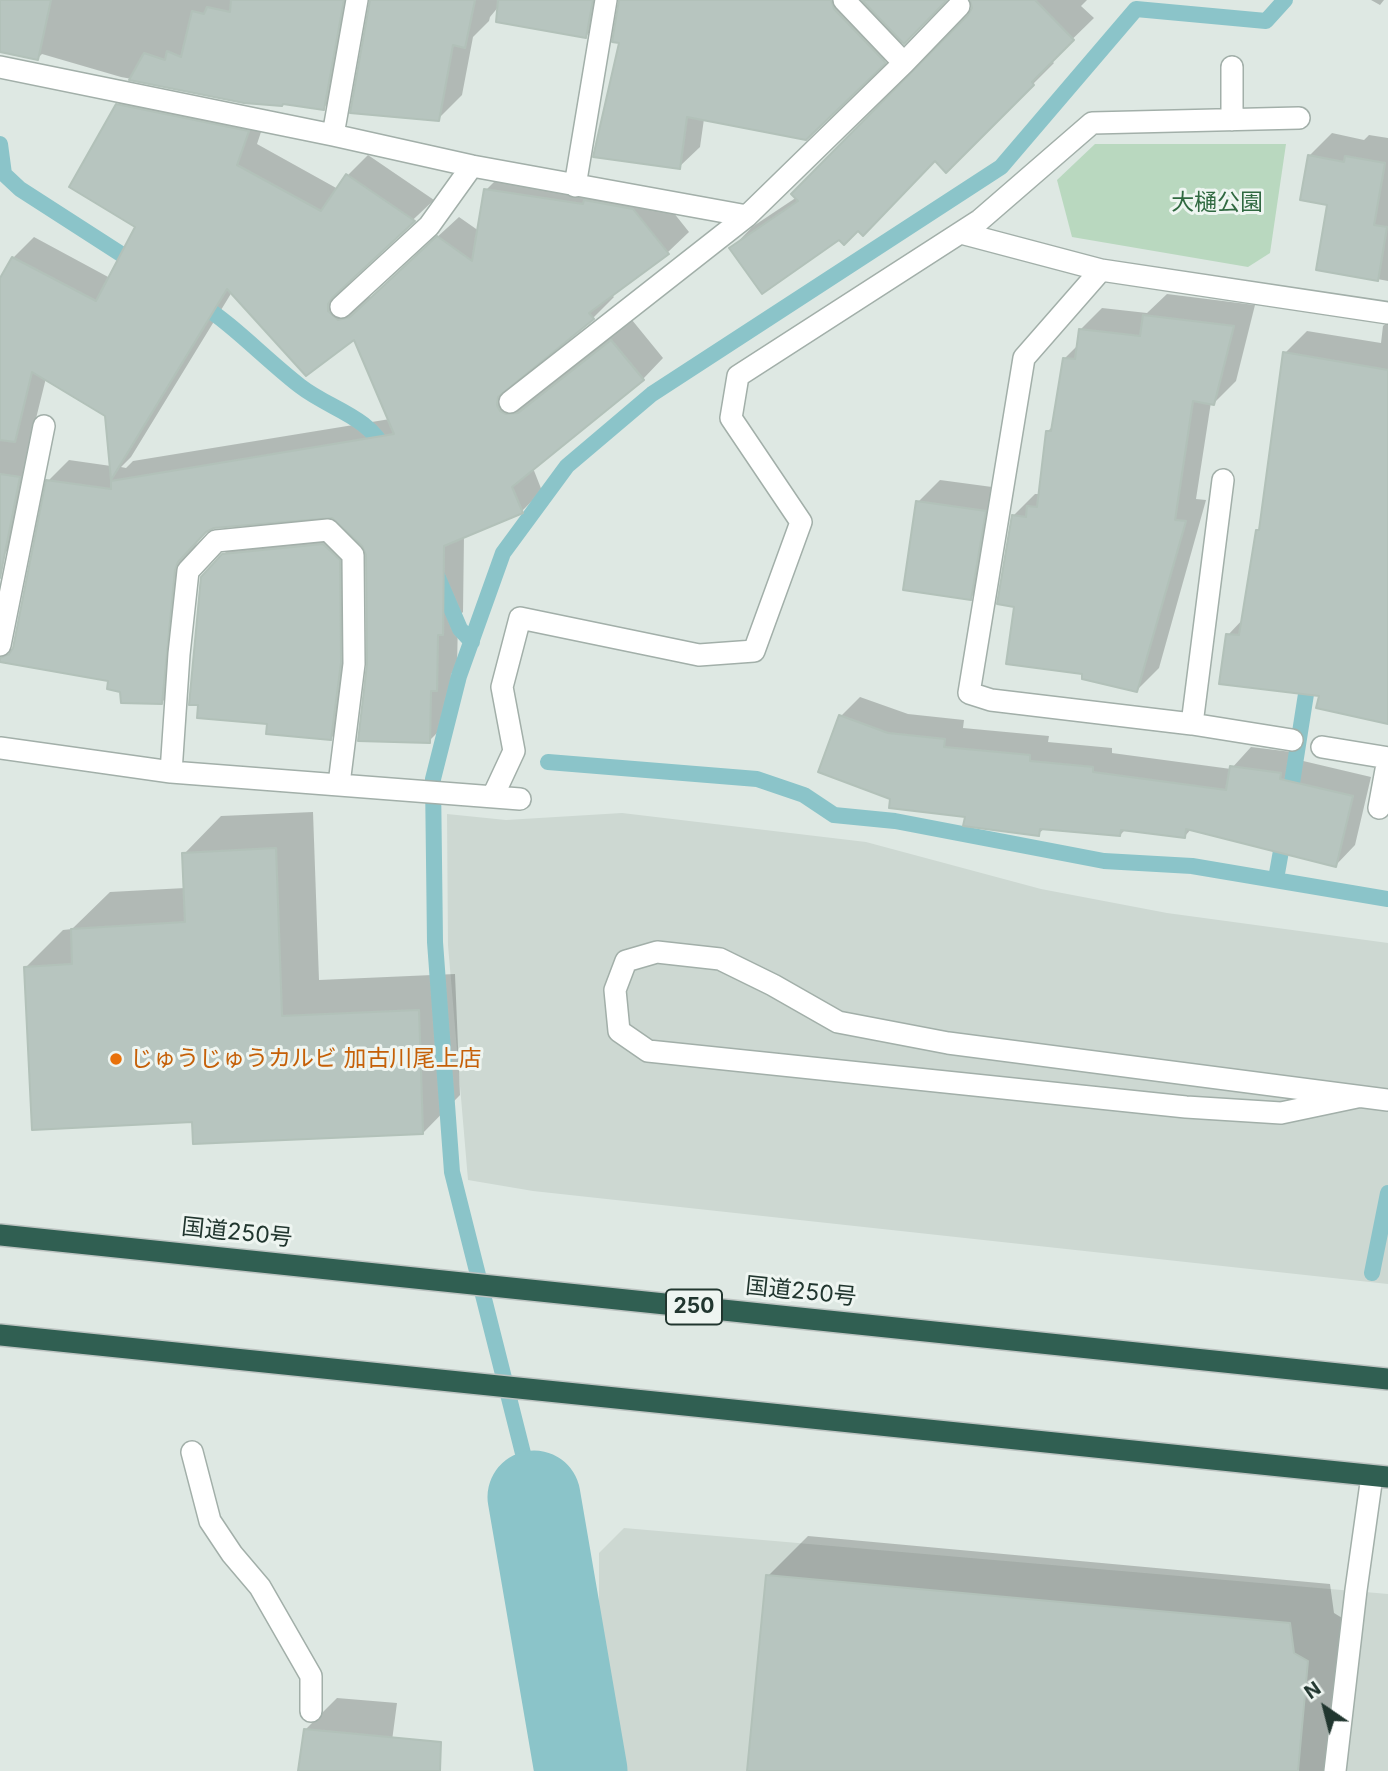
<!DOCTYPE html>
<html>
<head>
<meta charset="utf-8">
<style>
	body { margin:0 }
	#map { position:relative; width:1388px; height:1771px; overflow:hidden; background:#dee8e3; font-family:Inter,sans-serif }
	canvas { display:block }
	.north { position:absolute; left:1290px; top:1673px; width:70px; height:70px; -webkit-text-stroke:5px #eef5f1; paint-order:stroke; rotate:325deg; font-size:19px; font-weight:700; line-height:28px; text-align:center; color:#21362f }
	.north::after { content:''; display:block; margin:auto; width:24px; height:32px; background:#21362f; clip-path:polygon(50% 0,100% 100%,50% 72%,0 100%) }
</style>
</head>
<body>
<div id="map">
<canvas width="1388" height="1771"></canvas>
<div class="north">N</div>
</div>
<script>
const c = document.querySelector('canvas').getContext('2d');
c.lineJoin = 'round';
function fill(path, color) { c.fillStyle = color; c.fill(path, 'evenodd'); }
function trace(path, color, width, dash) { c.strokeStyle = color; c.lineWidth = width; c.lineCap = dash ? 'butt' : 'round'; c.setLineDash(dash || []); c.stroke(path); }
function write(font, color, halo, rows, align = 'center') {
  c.font = font + ' Inter,"Noto Sans JP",sans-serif'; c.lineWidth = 6; c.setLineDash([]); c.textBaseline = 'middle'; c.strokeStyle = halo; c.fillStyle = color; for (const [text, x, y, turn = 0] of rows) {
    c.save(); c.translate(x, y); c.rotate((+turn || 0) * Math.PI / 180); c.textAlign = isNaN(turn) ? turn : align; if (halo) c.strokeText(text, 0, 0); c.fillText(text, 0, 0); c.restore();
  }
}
fill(new Path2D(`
	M622 813 866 842 1041 889 1167 913 1388 943V1284L533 1191 468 1180 448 945 447 814 506 820Z
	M624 1528 1388 1594V1771H615L599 1611V1553Z`), '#cdd8d2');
fill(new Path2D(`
	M1095 144H1286L1270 253 1248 267 1072 237 1057 180Z`), '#b9d8bf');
fill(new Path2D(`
	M0 0H363L348 84 323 108 262 98 258 102 121 77 42 54 38 58 0 50Z
	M371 0H504L490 17 489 21 473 37 462 95 438 119Z
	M554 0H610L607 15 586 36Z
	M620 0H945L884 61 704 119 700 147 679 167Z
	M972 0H1087L1081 6 1094 18 1051 60 1054 63 946 171 935 159 858 229 840 238 732 248 752 227 797 197 970 16 974 3Z
	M1371 0H1384L1380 5Z
	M138 84 268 111 257 144 338 189 348 175 368 155 434 200 350 279 348 290 359 300 373 296 459 217 479 231 486 190 507 169 654 188 689 232 668 252 611 294 614 297 593 318 518 377 517 383 527 394 540 393 632 320 663 358 643 379 533 468 542 491 522 511 464 536 463 612 458 617 457 669 451 674 450 720 429 741 369 664 368 555 359 541 360 642 351 718 331 738 269 723 223 555 244 534 342 525 332 516 214 526 208 529 199 539 195 547 183 681 162 702 122 690 110 679 48 481 69 460 111 466 107 415 46 378 27 455 40 457 25 533 4 554 0 553V282L13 258 34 237 110 278 138 226 117 105ZM232 292 355 337 390 419 133 461 126 468 121 467 131 457Z
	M1332 133 1364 140 1369 135 1388 138V281L1318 268 1329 204 1302 198 1310 155Z
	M1167 294 1255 305 1236 381 1214 403 1211 402 1196 499 1206 500 1159 668 1137 690 1085 673 1016 605 1013 516 1035 494H1041L1048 431 1054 425 1064 359 1079 344 1080 330 1102 308 1147 313Z
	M1388 322V722L1321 695 1228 635 1244 618 1257 531 1261 527 1285 353 1307 331 1381 343 1383 326Z
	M940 480 1007 489 992 576 970 598 918 502Z
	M860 697 908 714 964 720 963 728 1049 736 1048 742 1112 748V753L1231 769 1251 747 1300 753 1299 760 1371 777 1355 845 1336 865 1192 828 1185 836 1126 829 1120 835 1045 828 1038 834 892 798 841 716Z
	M313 812 319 980 455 974 460 1095 423 1133 194 1120 26 967 63 930 72 929 110 892 185 888 184 854 221 816Z
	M808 1536 1330 1584 1334 1613 1347 1621 1334 1771H749L768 1576Z
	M337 1698 397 1703 388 1771H300L305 1730Z`), '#0003');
trace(new Path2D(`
	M0 144 4 174 20 189 138 265
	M196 301C234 325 264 358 300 386 331 410 368 415 387 453
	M435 571 460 629 472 642
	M548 762 757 779 804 795 834 815 895 821 1104 861 1192 866 1388 899
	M1289 802 1309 675
	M1276 879 1284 834
	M1372 1273 1388 1193
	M534 1497 452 1172 435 942 433 779 459 676 503 553 567 466 652 394 1001 167 1136 9 1266 21 1285 0`), '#8bc4c9', 16);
trace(new Path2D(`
	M534 1497 581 1771`), '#8bc4c9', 93);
const building = new Path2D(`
	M0 0H51L38 60 0 52Z
	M231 0H344L324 110 283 104 282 106 244 103 129 80 144 53 165 60 167 51 181 57 192 11 204 14 207 7 230 12Z
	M370 0H475L465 48 453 45 439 121 350 113Z
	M498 0H593L586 38 496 22Z
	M619 0H831L834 9 886 63 806 140 687 117 680 169 593 157 619 43 612 42Z
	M862 0H947L904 44Z
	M970 0H1035L1074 40 1032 82 1034 85 946 173 935 161 863 236 858 231 844 245 839 240 762 294 729 248 798 201 791 194 968 15 972 8Z
	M116 104 249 131 237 165 321 211 346 174 415 221 332 298 328 304V311L338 320 350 317 437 236 472 261 484 189 583 204 584 200 633 209 669 254 589 313 594 319 498 397 497 405 500 411 506 414 518 413 611 340 644 380 512 487 523 513 444 546 443 635H438L437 691H431L430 743 358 741 367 664 366 555 362 546 332 518 214 528 206 532 178 562 175 570 162 704 121 703 120 692 107 689 108 681 0 662V658L9 654 13 648 46 480 111 489V481L394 434 354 340 306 376 227 289 111 480 105 416 32 372 15 442 0 440V278L12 257 96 301 135 227 69 187Z
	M1308 155 1344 162 1345 156 1385 163 1374 225 1387 227 1378 281 1316 270 1327 205 1300 200Z
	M1143 315 1234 326 1214 405 1193 401 1175 520 1186 521 1137 692 1082 679V674L1006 664 1014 607 997 604 1012 515 1026 517 1027 506 1037 507 1046 431H1051L1063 358 1075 359 1079 329 1140 336Z
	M1283 352 1388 370V724L1316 708 1319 696 1219 684 1226 634 1239 635 1256 530H1259Z
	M0 474 20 477 0 578Z
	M916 501 986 511 971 600 903 590Z
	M323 544 340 560 341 663 331 740 266 734 267 724 197 718 198 705H189L201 577 222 554Z
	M839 715 888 733 945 739 944 747 1030 755V761L1093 767V772L1226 790 1230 766 1281 773 1280 779 1353 796 1336 867 1186 829 1185 838 1121 830 1120 836 1040 829 1039 836 963 826 965 817 889 808 890 799 818 772Z
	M276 848 282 1016 419 1010 423 1134 193 1144 192 1122 32 1130 24 967 72 964 71 929 185 922 182 853Z
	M766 1575 1290 1623 1294 1653 1308 1661 1298 1771H747Z
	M304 1729 441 1742 440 1771H298Z`);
fill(building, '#b7c5bf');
trace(building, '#b2c1b9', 2);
const lane = new Path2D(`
	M192 1452 210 1521 232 1554 260 1587 311 1676V1711
	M1335 1771 1356 1590 1372 1476`);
const street = new Path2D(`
	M844 0 904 63
	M0 67 333 135 472 166 747 216
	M1232 67V120
	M333 135 357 0
	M575 186 606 0
	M961 233 1101 270
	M341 307 429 226 472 166
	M510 402 747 216 904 63 959 6
	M0 645 44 426
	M1192 724 1223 480
	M1292 740 1192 724 991 700 969 693 1024 358 1101 270 1388 313
	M1322 747 1388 758
	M0 748 171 772 520 799
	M171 772 179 654 188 571 216 541 328 530 353 555 354 664 339 784
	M493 796 514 751 502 687 520 618 699 655 754 651 801 522 731 418 738 376 980 220 1092 123 1299 118
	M1379 808 1388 759
	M1357 1097 1281 1113 1186 1107 648 1051 619 1031 615 990 626 961 657 952 720 959 773 985 838 1022 948 1043 1388 1100`);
const highway = new Path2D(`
	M0 1235 1388 1379
	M0 1335 1388 1477`);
trace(lane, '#a2afa9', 24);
trace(street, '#a2afa9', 24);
trace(highway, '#bcc3c1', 24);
trace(lane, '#fff', 21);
trace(street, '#fff', 21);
trace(highway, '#305f52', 21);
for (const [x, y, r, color] of [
	[116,1059,7,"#e8710a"]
]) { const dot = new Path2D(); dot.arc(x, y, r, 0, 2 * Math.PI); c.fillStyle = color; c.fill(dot); trace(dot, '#eef5f1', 2.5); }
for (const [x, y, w] of [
	[694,1307,56]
]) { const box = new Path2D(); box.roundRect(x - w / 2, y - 17.5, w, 35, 5); c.fillStyle = '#eef5f1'; c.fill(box); trace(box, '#21362f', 2); }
write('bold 21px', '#21362f', null, [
	["250",694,1307]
]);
write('23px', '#306941', '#eef5f1', [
	["大樋公園",1217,203]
]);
write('23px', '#c56008', '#eef5f1', [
	["じゅうじゅうカルビ 加古川尾上店",130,1059]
], 'left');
write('23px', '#21362f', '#eef5f1', [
	["国道250号",237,1233,6],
	["国道250号",801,1292,6]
]);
</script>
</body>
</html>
